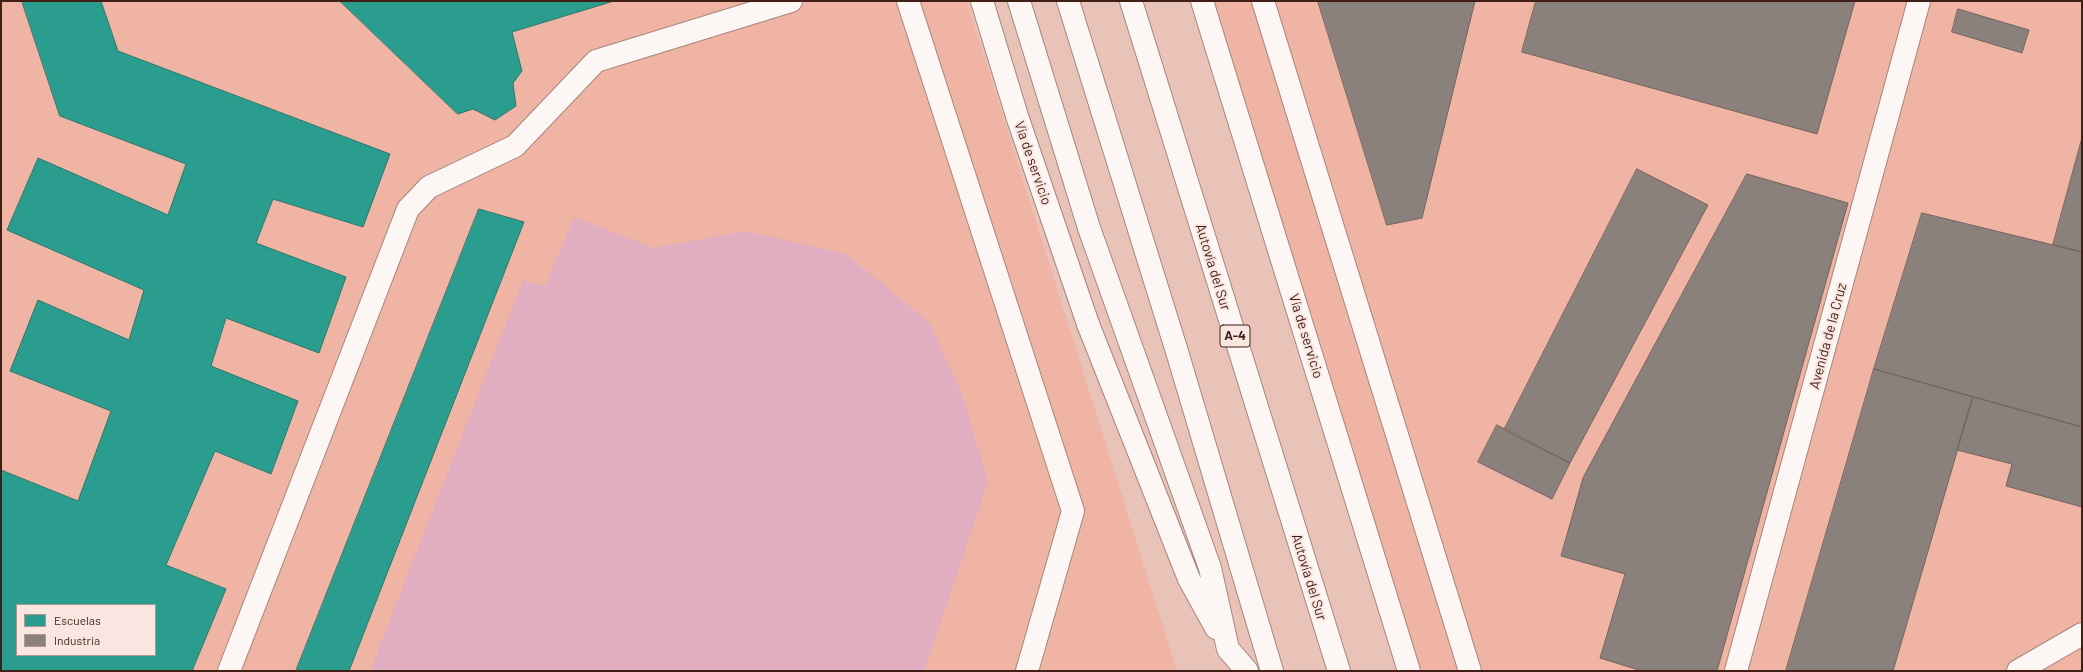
<!DOCTYPE html>
<html>
<head>
<meta charset="utf-8">
<style>
	body { margin:0 }
	#map { position:relative; width:2083px; height:672px; overflow:hidden; background:#e9c3b8; font-family:Barlow,sans-serif }
	canvas { display:block }
	.frame { position:absolute; inset:0; border:2px solid #411f16; pointer-events:none }
	.legend { position:absolute; left:16px; top:604px; width:140px; height:52px; box-sizing:border-box; background:#f9e6e1; border:1px solid #af9690; margin:0; padding:5px 7px; list-style:none; font-size:12px; color:#411f16 }
	.legend li { display:flex; align-items:center; gap:8px; height:20px }
	.legend b { width:20px; border:1px solid #af9690 }
</style>
</head>
<body>
<div id="map">
<canvas width="2083" height="672"></canvas>
<div class="frame"></div>
<ul class="legend">
<li><b style="height:11px;background:#2a9d8f"></b>Escuelas</li>
<li><b style="height:11px;background:#8a817c"></b>Industria</li>
</ul>
</div>
<script>
const c = document.querySelector('canvas').getContext('2d');
c.lineJoin = 'round';
function fill(path, color) { c.fillStyle = color; c.fill(path, 'evenodd'); }
function trace(path, color, width, dash) { c.strokeStyle = color; c.lineWidth = width; c.lineCap = dash ? 'butt' : 'round'; c.setLineDash(dash || []); c.stroke(path); }
function write(font, color, halo, rows, align = 'center') {
  c.font = font + ' Barlow,sans-serif'; c.lineWidth = 4; c.setLineDash([]); c.textBaseline = 'middle'; c.strokeStyle = halo; c.fillStyle = color; for (const [text, x, y, turn = 0] of rows) {
    c.save(); c.translate(x, y); c.rotate((+turn || 0) * Math.PI / 180); c.textAlign = isNaN(turn) ? turn : align; if (halo) c.strokeText(text, 0, 0); c.fillText(text, 0, 0); c.restore();
  }
}
fill(new Path2D(`
	M1 1H967L1177 671H1ZM17 605H155V655H17Z
	M1202 1H2082V671H1409Z`), '#efb4a4');
fill(new Path2D(`
	M574 217 654 248 745 231 846 254 930 323 962 395 988 482 924 671H370L523 280 545 286Z`), '#e0adc1');
const schools = new Path2D(`
	M22 1H101L118 51 390 154 363 227 273 199 256 243 346 277 319 353 226 318 211 366 298 401 271 474 215 451 166 565 226 589 192 671H1V470L78 501 111 411 10 371 38 300 129 340 144 290 7 230 38 158 168 215 186 164 60 116ZM17 605H155V655H17Z
	M340 1H614L512 32 522 71 513 83 516 106 495 120 473 109 458 114Z
	M479 209 524 222 349 671H296Z`);
fill(schools, '#2a9d8f');
trace(schools, '#31776b', 1);
const industry = new Path2D(`
	M1318 1H1475L1422 218 1387 225Z
	M1536 1H1855L1817 134 1522 52Z
	M1958 9 2029 30 2022 53 1952 32Z
	M2082 138V252L2053 245Z
	M1637 169 1708 205 1570 463 1504 430Z
	M1747 174 1848 203 1717 671H1642L1600 658 1625 574 1561 556 1583 478Z
	M1922 213 2082 252V427L1874 369Z
	M1874 369 1973 397 1893 671H1786Z
	M1973 397 2082 427V507L2006 486 2012 464 1957 450Z
	M1497 425 1570 463 1552 499 1478 462Z`);
fill(industry, '#8a817c');
trace(industry, '#74645d', 1);
const minor = new Path2D(`
	M908 1 1073 511 1027 671
	M982 1 1017 116 1088 324
	M1202 1 1409 671
	M1263 1 1470 671
	M229 671 408 209 429 187 515 146 596 61 791 1
	M1736 671 1919 1
	M2018 671 2082 634`);
const highway = new Path2D(`
	M1019 1 1089 228 1210 568 1228 649 1247 671
	M1068 1 1178 355 1272 671
	M1131 1 1339 671
	M1088 324 1189 579 1216 628`);
trace(minor, '#a6867d', 24);
trace(highway, '#a6867d', 24);
trace(minor, '#fcf6f4', 22);
trace(highway, '#fcf6f4', 22);
for (const [x, y, w] of [
	[1235,336,30]
]) { const box = new Path2D(); box.roundRect(x - w / 2, y - 11, w, 22, 3); c.fillStyle = '#f9e6e1'; c.fill(box); trace(box, '#411f16', 1); }
write('bold 13px', '#411f16', null, [
	["A-4",1235,336]
]);
write('14px', '#411f16', '#f9e6e1', [
	["Vía de servicio",1033,163,71],
	["Autovía del Sur",1213,267,73],
	["Vía de servicio",1306,336,73],
	["Avenida de la Cruz",1828,336,-75],
	["Autovía del Sur",1309,577,73]
]);
</script>
</body>
</html>
